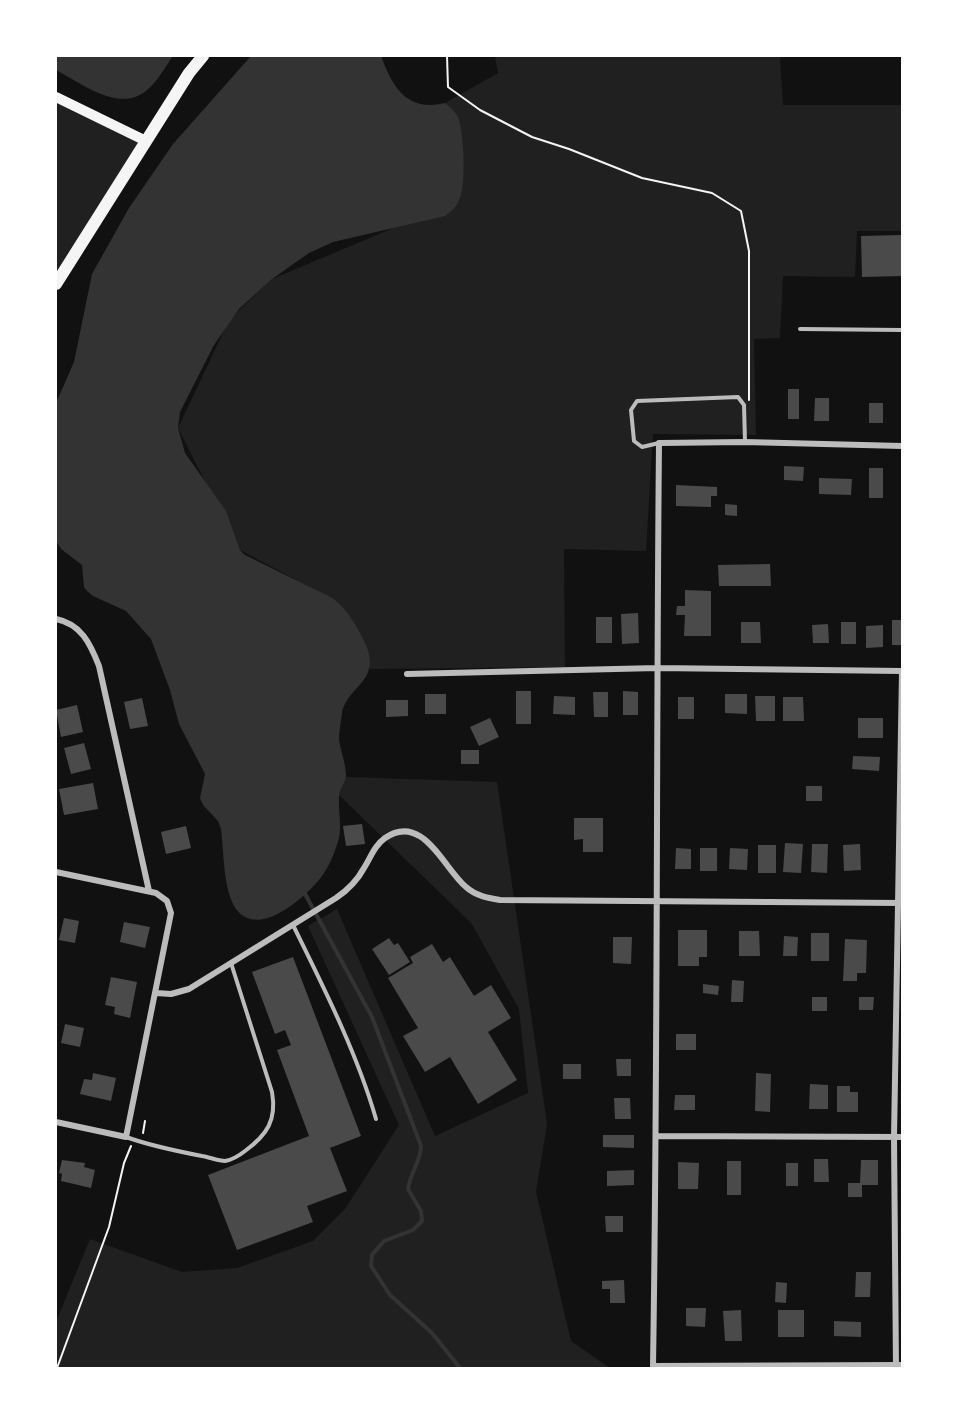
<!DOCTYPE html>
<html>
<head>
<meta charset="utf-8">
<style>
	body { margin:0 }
	#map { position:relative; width:958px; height:1424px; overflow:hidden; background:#111; font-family:"Varela Round",sans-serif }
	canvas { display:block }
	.frame { position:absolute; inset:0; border:57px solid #fff; pointer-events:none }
</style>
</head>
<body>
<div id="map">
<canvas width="958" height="1424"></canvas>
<div class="frame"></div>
</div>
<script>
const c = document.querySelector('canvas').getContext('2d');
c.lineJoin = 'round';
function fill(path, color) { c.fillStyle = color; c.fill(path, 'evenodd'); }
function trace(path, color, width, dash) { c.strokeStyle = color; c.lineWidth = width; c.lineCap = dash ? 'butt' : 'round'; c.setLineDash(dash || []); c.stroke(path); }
fill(new Path2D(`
	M495 56H780L783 105H902V231H857L855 277 783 276 780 338 754 339 756 435 653 434 646 551 564 549 565 667 370 669 336 601 240 550 178 428 229 320 272 279 460 200 445 103 498 73Z
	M56 97 146 141 56 284Z
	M346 777 497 782 547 1124 536 1192 571 1341 610 1368H56V1322L90 1239 182 1272 237 1268 313 1241 345 1209 399 1125 308 926 337 909 435 1136 528 1093 519 1009 472 924 339 795Z`), '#202020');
fill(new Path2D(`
	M56 56H173C165 67 158 81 147 90 120 114 81 83 56 70Z
	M251 56H381C393 88 407 112 445 103 450 107 455 111 458 117 464 132 466 183 460 198 457 206 452 211 445 216L333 242 309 253 272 279 239 309 214 345 180 412 178 428 185 453 226 511 240 550 245 555C264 564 283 574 302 583 313 589 325 593 335 600 348 610 359 630 366 645 381 682 348 685 342 713 341 722 339 731 339 740 341 752 346 764 346 776 345 784 339 790 339 798 338 811 342 825 339 838 335 852 330 865 322 876 307 896 259 940 236 909 223 890 224 852 221 829L218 821 203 805 200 798 205 774 179 724 170 690 151 639 126 611 93 596 87 591 84 587 82 565 61 549 56 541V403L74 362 92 274 129 208 173 144Z`), '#333');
trace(new Path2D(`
	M304 892 372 1017 421 1146C421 1161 410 1173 408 1189L421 1211 422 1221 413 1230 384 1241 372 1255 371 1266 390 1295 432 1333 460 1368`), '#333', 4);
fill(new Path2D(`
	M902 235V276L862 277 861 236Z
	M788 389H799V419H788Z
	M815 398H829V421H814Z
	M869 403H883V423H869Z
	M784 466 804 467 803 481 784 480Z
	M869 468H883V498H869Z
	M819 478 852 479 851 495 819 494Z
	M676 485 717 487V496H711V507L676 506Z
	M725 504 737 505V516L725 515Z
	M770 564 771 586H719L718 565Z
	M685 590 711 591V636H684L685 615H676L677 606H685Z
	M638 613 639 643 622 644 621 614Z
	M596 617H612V643H596Z
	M892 620H902V645H892Z
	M741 622H760L761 643H741Z
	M841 622H856V644H841Z
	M828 624 829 643H813L812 625Z
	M883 625V647L866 648V626Z
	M516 691H531V724H516Z
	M623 691 638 692V715H623Z
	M593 692H608V717H594Z
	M425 694H446V714H425Z
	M725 694H747V714L725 713Z
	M554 696 575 697V715L553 714Z
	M755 696H775V721H756Z
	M678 697H694V719H678Z
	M783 697H803L804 721H783Z
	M142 698 148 726 130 729 124 702Z
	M386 700H408V716L386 717Z
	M77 705 83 732 61 737 56 710Z
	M490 718 499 737 479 746 470 727Z
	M858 718H883V738H858Z
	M84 743 91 769 71 774 64 748Z
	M461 750H479V764H461Z
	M853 756 880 757 879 771 852 769Z
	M93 783 98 809 64 815 59 789Z
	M806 786H822V801H806Z
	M574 818H603V852H583V839L574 840Z
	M362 824 365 844 346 846 343 826Z
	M186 826 191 848 166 854 161 832Z
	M785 843 803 844 801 873 783 872Z
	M812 844H828L827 873 811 872Z
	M860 844 861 870 844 871 843 845Z
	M758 845H776V873H758Z
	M676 848 691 849V869H675Z
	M700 848H717V871H700Z
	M730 848 748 849 747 870 729 869Z
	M64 918 79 921 75 943 59 940Z
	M124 922 150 927 145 948 120 942Z
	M678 930H707V957H699V966H678Z
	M739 931H759L760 956H739Z
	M811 933H829V961H811Z
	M784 936 798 937 797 956H783Z
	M613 937H632L631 964 613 963Z
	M389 938 394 945 398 943 410 962 389 975 372 949Z
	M845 939 867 940 866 973H857V981H843Z
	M432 944 443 962 450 957 474 996 491 985 511 1018 488 1032 517 1080 478 1104 450 1057 425 1072 403 1036 418 1028 388 978 413 963 410 957Z
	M293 957 361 1136 330 1148 347 1191 307 1206 313 1222 237 1250 208 1175 309 1136 277 1050 291 1045 285 1030 275 1034 252 972Z
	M111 977 137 982 130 1018 114 1014 115 1007 105 1005Z
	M732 980 744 981 743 1002H731Z
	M703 984 719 986 718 995 703 993Z
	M812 997H827V1011H812Z
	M859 997H874L873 1010H859Z
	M65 1024 84 1028 80 1047 61 1043Z
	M676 1034H696V1050H676Z
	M616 1059H631V1076H617Z
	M563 1064H581V1079H563Z
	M93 1073 116 1078 111 1101 80 1094 84 1079 92 1080Z
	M756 1073 771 1074 770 1112 755 1111Z
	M810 1084 828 1085V1109H809Z
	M837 1086H850V1092H858V1112H837Z
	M675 1095H695V1110H674Z
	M614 1098H630L631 1119H615Z
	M603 1135H634V1148L603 1147Z
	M814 1159H828L829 1182H814Z
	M62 1160 85 1163 84 1167 95 1170 91 1188 61 1181 62 1174 59 1173Z
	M861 1160H878V1185H862V1197H848V1183H860Z
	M727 1161H741V1195H727Z
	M678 1162 699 1163 698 1189H678Z
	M786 1163H798V1186H786Z
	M634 1170V1185L607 1186V1171Z
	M605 1216H623V1232H606Z
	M856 1272H871L870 1297H855Z
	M624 1280 625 1303H610V1289H602V1281Z
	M776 1282 787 1283 786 1303 775 1302Z
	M686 1308H706L705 1327 686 1326Z
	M741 1310 742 1341H725L723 1311Z
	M778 1310H804V1337H778Z
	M834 1321 861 1322V1337L834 1336Z`), '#4a4a4a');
trace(new Path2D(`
	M447 56 448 87 480 110 532 137 569 149 642 178 712 193 741 211 749 251V400
	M143 1133 145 1121
	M57 1368 109 1227 124 1163 131 1146`), '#f5f5f5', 2);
trace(new Path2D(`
	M800 329 902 330
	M659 443 642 447 634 441 631 410 637 401 738 397 744 405 745 442
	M293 925C323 986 357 1053 376 1119
	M126 1137C151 1146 176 1151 202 1156 209 1157 218 1161 225 1161 231 1160 240 1155 245 1151 267 1135 277 1120 272 1092L231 963`), '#bcbcbc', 4);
trace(new Path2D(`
	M902 446 745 442 659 443C656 751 658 1058 653 1366L902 1365
	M56 619C81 624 90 643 99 666L149 891
	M407 674 657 668 902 671
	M56 872 156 893 167 901 171 913 126 1137 56 1122
	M156 993 171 994 189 989 336 898C348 890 357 881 364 868 371 857 374 846 385 838 423 812 444 869 466 887 476 896 488 898 500 900L902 903
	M656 1136 902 1137
	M896 1368 894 1137 902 672`), '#bcbcbc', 6);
trace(new Path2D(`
	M56 97 146 141`), '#f5f5f5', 10);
trace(new Path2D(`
	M56 284 189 73 203 56`), '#f5f5f5', 12);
</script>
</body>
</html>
